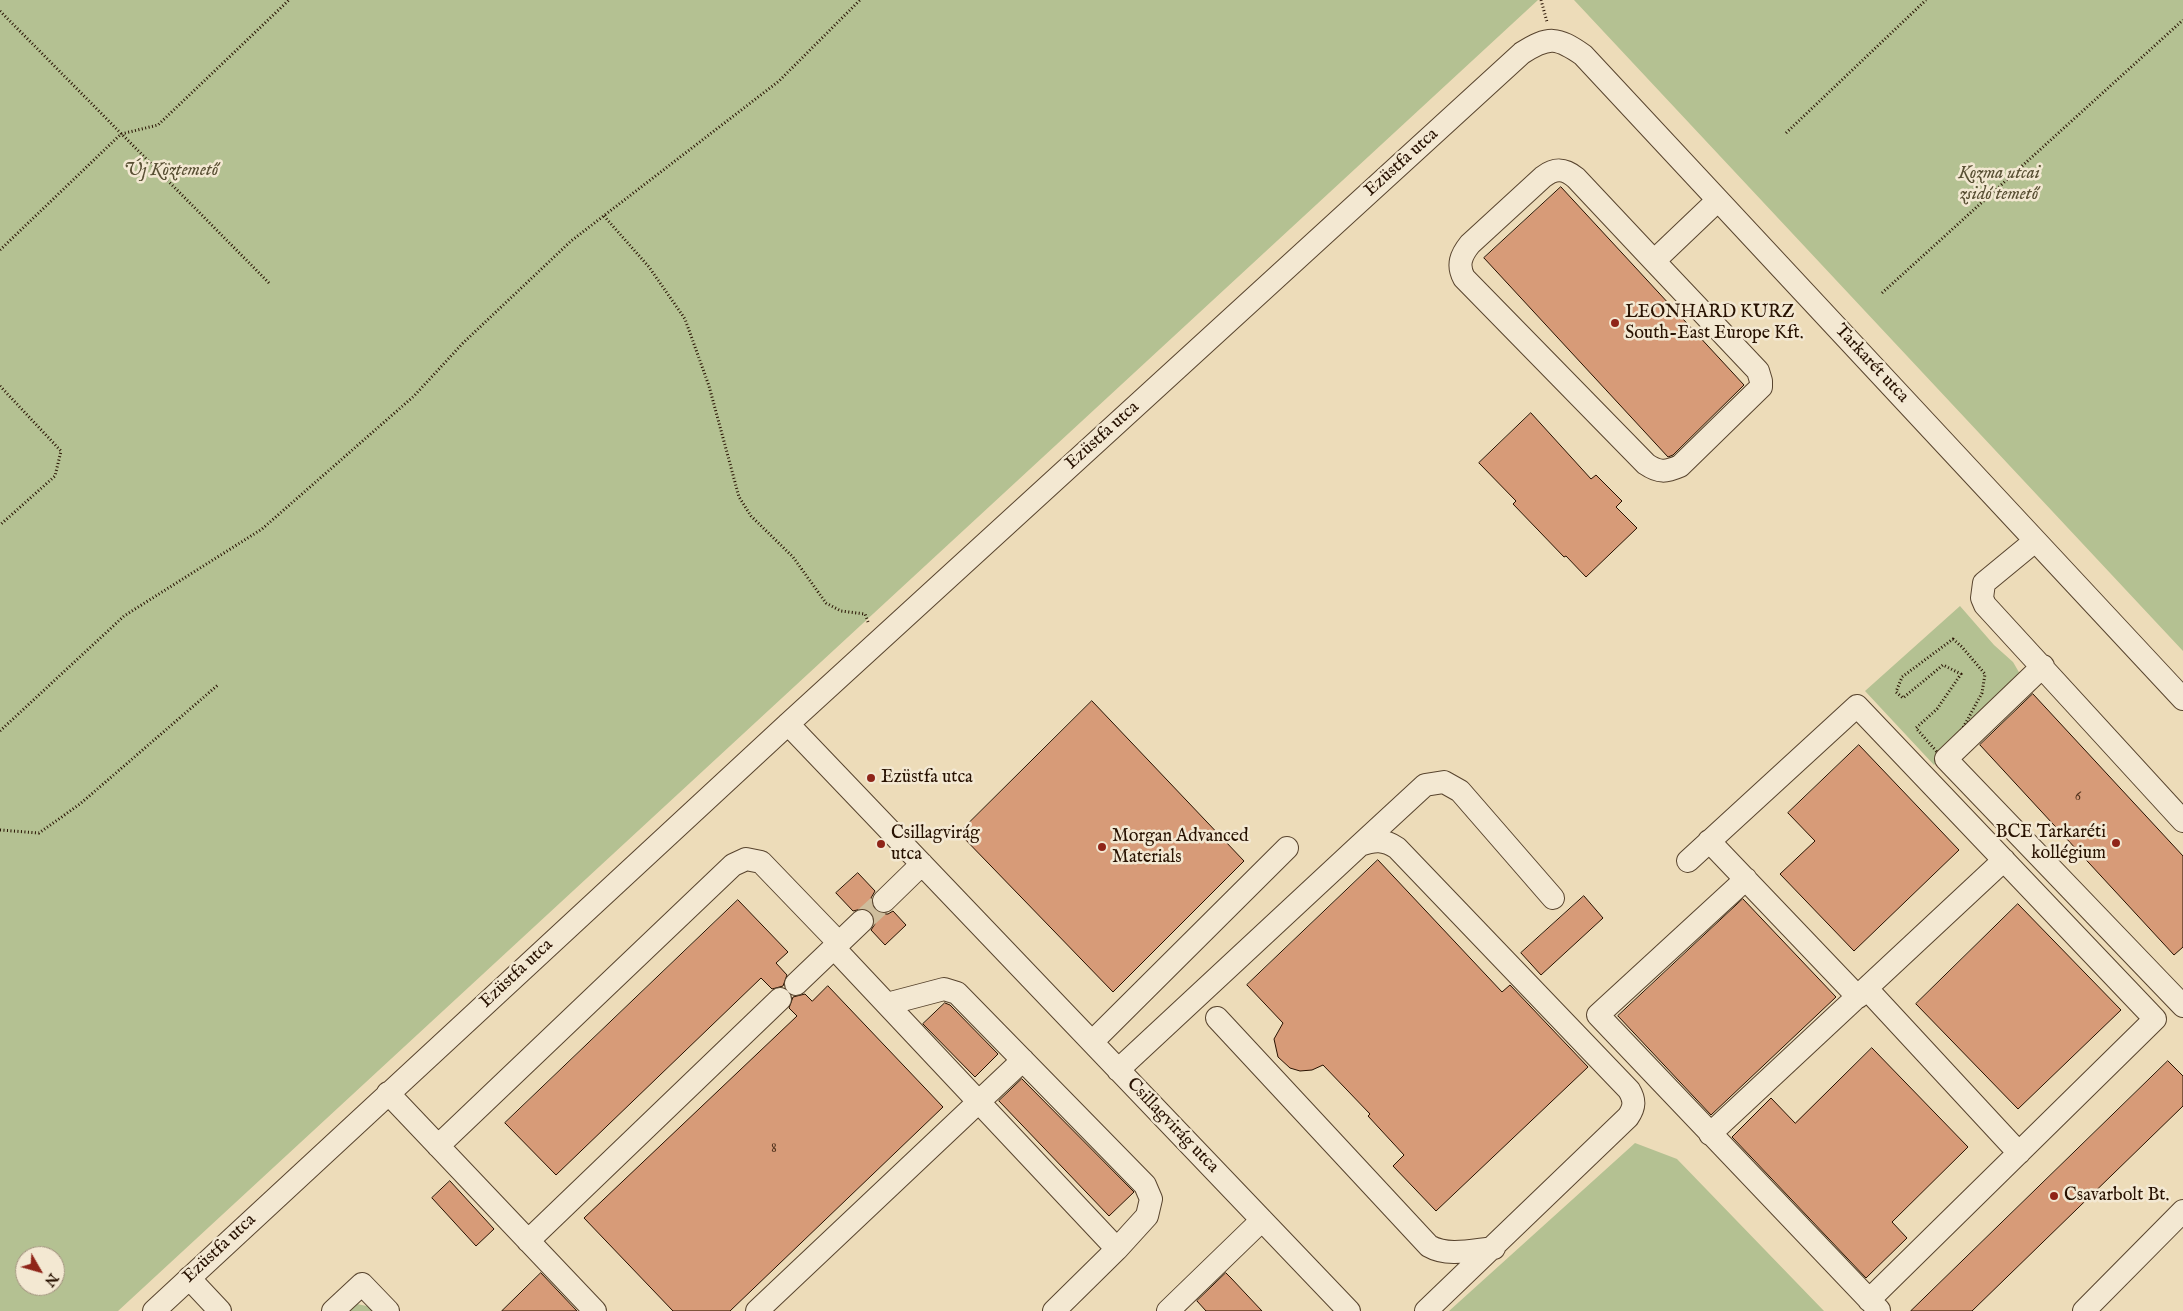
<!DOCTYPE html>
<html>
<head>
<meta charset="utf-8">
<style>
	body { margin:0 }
	#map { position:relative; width:2183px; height:1311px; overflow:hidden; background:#eddcb9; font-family:"IM FELL English",serif }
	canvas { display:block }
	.north { position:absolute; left:15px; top:1246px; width:50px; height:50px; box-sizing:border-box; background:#f3e8d2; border:1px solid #a1927e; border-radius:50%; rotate:128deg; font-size:14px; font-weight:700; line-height:20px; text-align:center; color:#271100 }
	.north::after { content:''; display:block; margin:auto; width:18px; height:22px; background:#8f2418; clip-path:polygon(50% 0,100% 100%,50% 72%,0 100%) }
</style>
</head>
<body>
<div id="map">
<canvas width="2183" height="1311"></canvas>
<div class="north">N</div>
</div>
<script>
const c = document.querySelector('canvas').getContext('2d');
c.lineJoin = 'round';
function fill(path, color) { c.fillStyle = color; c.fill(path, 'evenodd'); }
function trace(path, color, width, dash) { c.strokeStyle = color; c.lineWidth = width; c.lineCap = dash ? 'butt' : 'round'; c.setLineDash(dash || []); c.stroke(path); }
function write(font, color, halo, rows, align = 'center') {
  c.font = font + ' "IM FELL English",serif'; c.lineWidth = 5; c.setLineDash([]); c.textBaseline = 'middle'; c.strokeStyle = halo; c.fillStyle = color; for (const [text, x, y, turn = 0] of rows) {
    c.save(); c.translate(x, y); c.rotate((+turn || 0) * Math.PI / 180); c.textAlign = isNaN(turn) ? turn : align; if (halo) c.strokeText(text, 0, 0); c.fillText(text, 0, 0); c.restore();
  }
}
fill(new Path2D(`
	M0 0H1538L118 1311H0ZM25 1256H55V1286H25Z
	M1574 0H2183V651Z
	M1960 606 1994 645 2013 662 2020 674 1934 765 1865 691Z
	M1635 1143 1677 1159 1824 1311H1449Z
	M357 1304 376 1308 378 1311H342Z`), '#b4c192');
const building = new Path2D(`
	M1561 187 1744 385 1673 455 1668 457 1484 258Z
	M1531 413 1591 479 1596 475 1622 501 1616 507 1637 528 1586 577 1566 556 1564 557 1513 504 1516 501 1479 463Z
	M2033 694 2183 856V947L2174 955 1980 745Z
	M1092 701 1244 861 1113 992 959 833Z
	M1859 745 1959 850 1854 951 1780 874 1815 841 1788 813Z
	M1378 860 1502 992 1510 985 1588 1067 1436 1211 1393 1166 1404 1155 1368 1116 1370 1114 1323 1065 1312 1070 1300 1071 1290 1068 1278 1057 1274 1039 1283 1023 1247 985Z
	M858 873 875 891 871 898 874 910 881 914H888L893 911 906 925 885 945 871 930 875 924 872 912 865 908 853 911 836 893Z
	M1584 896 1603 918 1541 975 1521 953Z
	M1743 899 1836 997 1711 1115 1618 1016Z
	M738 900 788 952 776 963 787 975 783 986 772 989 761 978 556 1175 505 1123Z
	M2018 904 2121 1010 2018 1109 1916 1004Z
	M828 986 943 1107 730 1311H673L584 1218 797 1016 789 1008 793 997 805 994 812 1001Z
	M945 1003 950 1005 998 1054 975 1077 923 1024Z
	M1872 1048 1968 1147 1892 1222 1907 1238 1866 1278 1732 1137 1771 1098 1795 1123Z
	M2168 1061 2183 1076V1106L1972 1311H1911Z
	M1022 1079 1134 1192 1109 1216 999 1101Z
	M450 1181 494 1229 476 1246 432 1198Z
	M541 1273 577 1311H502Z
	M1226 1273 1231 1278 1262 1311H1206L1197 1301Z`);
fill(building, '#d79b78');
trace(building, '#271100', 1);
trace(new Path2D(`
	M862 921 884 901`), '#cfbe9d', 22, [22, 11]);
const minor = new Path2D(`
	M1654 261 1576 178C1564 168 1555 168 1543 177L1470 244C1461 255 1457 265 1464 278L1646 464C1659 473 1666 472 1680 466L1761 387V381L1758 371 1654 261 1718 200
	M2035 541 1984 583 1982 598 1985 605 2183 821
	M2043 666 1946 759 2183 1006
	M788 724 1349 1311
	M1709 841 1858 997
	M1360 845 1425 785 1444 782 1460 791 1553 898
	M1688 861 1857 706 2155 1019 1869 1300
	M1746 879 1598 1015 1879 1310
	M884 901 922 864
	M834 948 1117 1249 1054 1311
	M796 984 862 921
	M1867 989 2019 1153
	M887 1004 944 989 957 993 1145 1185 1151 1199 1147 1216 1117 1249
	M1217 1018 1429 1246C1448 1257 1473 1250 1494 1248
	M1092 1042 1287 848
	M1118 1070 1360 845C1374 840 1384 839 1397 848L1629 1090C1635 1100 1635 1107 1628 1117L1426 1311
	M388 1093 595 1311
	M1710 1134 2004 860
	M438 1146 733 865 746 859 761 862 839 943
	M528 1241 780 999
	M189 1278 220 1311
	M154 1311 788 724 1522 53C1549 36 1557 37 1583 55L2183 699
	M333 1311 362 1284 388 1311
	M757 1311 1023 1060
	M1168 1311 1262 1220
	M2084 1311 2183 1211`);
trace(minor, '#58442e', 24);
trace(new Path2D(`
	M1541 0 1547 22
	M0 11 270 284
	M1786 133 1926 0
	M604 216 649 267 685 319 709 386 739 497 751 516 793 557 826 603 841 611 865 614 868 622
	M0 250 121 134 158 125 289 0
	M1882 293 2183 20
	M0 386 61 451 55 476 0 525
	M1953 639 1962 647 1985 674 1982 693 1946 759 1937 752 1916 728 1937 709 1961 674 1943 665 1903 698 1896 692 1902 677Z
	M0 731 124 616 262 529 414 396 463 343 571 241 779 81 860 0
	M0 830 39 833 80 804 219 684`), '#271100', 3, [1, 2.5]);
trace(minor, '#f3e8d2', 22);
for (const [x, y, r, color] of [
	[1615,323,5,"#8f2418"],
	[871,778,5,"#8f2418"],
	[2116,843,5,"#8f2418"],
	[881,844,5,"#8f2418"],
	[1102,847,5,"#8f2418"],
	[2054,1196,5,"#8f2418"]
]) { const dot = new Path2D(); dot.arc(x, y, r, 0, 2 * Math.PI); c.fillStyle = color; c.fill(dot); trace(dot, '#f3e8d2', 2); }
write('15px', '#53341e', null, [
	["6",2078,797],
	["8",774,1149]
]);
write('18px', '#271100', '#f3e8d2', [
	["Ezüstfa utca",1402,163,-42],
	["Tarkarét utca",1871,364,47],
	["Ezüstfa utca",1103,436,-42],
	["Ezüstfa utca",517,974,-43],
	["Csillagvirág utca",1172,1126,46],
	["Ezüstfa utca",220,1249,-43]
]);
write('italic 18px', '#584f33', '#f3e8d2', [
	["Új Köztemető",171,171],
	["Kozma utcai",1999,174],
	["zsidó temető",1999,195]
]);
write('18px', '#271100', '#f3e8d2', [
	["LEONHARD KURZ",1625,313],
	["South-East Europe Kft.",1625,334],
	["Ezüstfa utca",881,778],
	["BCE Tarkaréti",2106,833,"right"],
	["kollégium",2106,854,"right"],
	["Csillagvirág",891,834],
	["utca",891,855],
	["Morgan Advanced",1112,837],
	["Materials",1112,858],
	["Csavarbolt Bt.",2064,1196]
], 'left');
</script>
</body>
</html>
